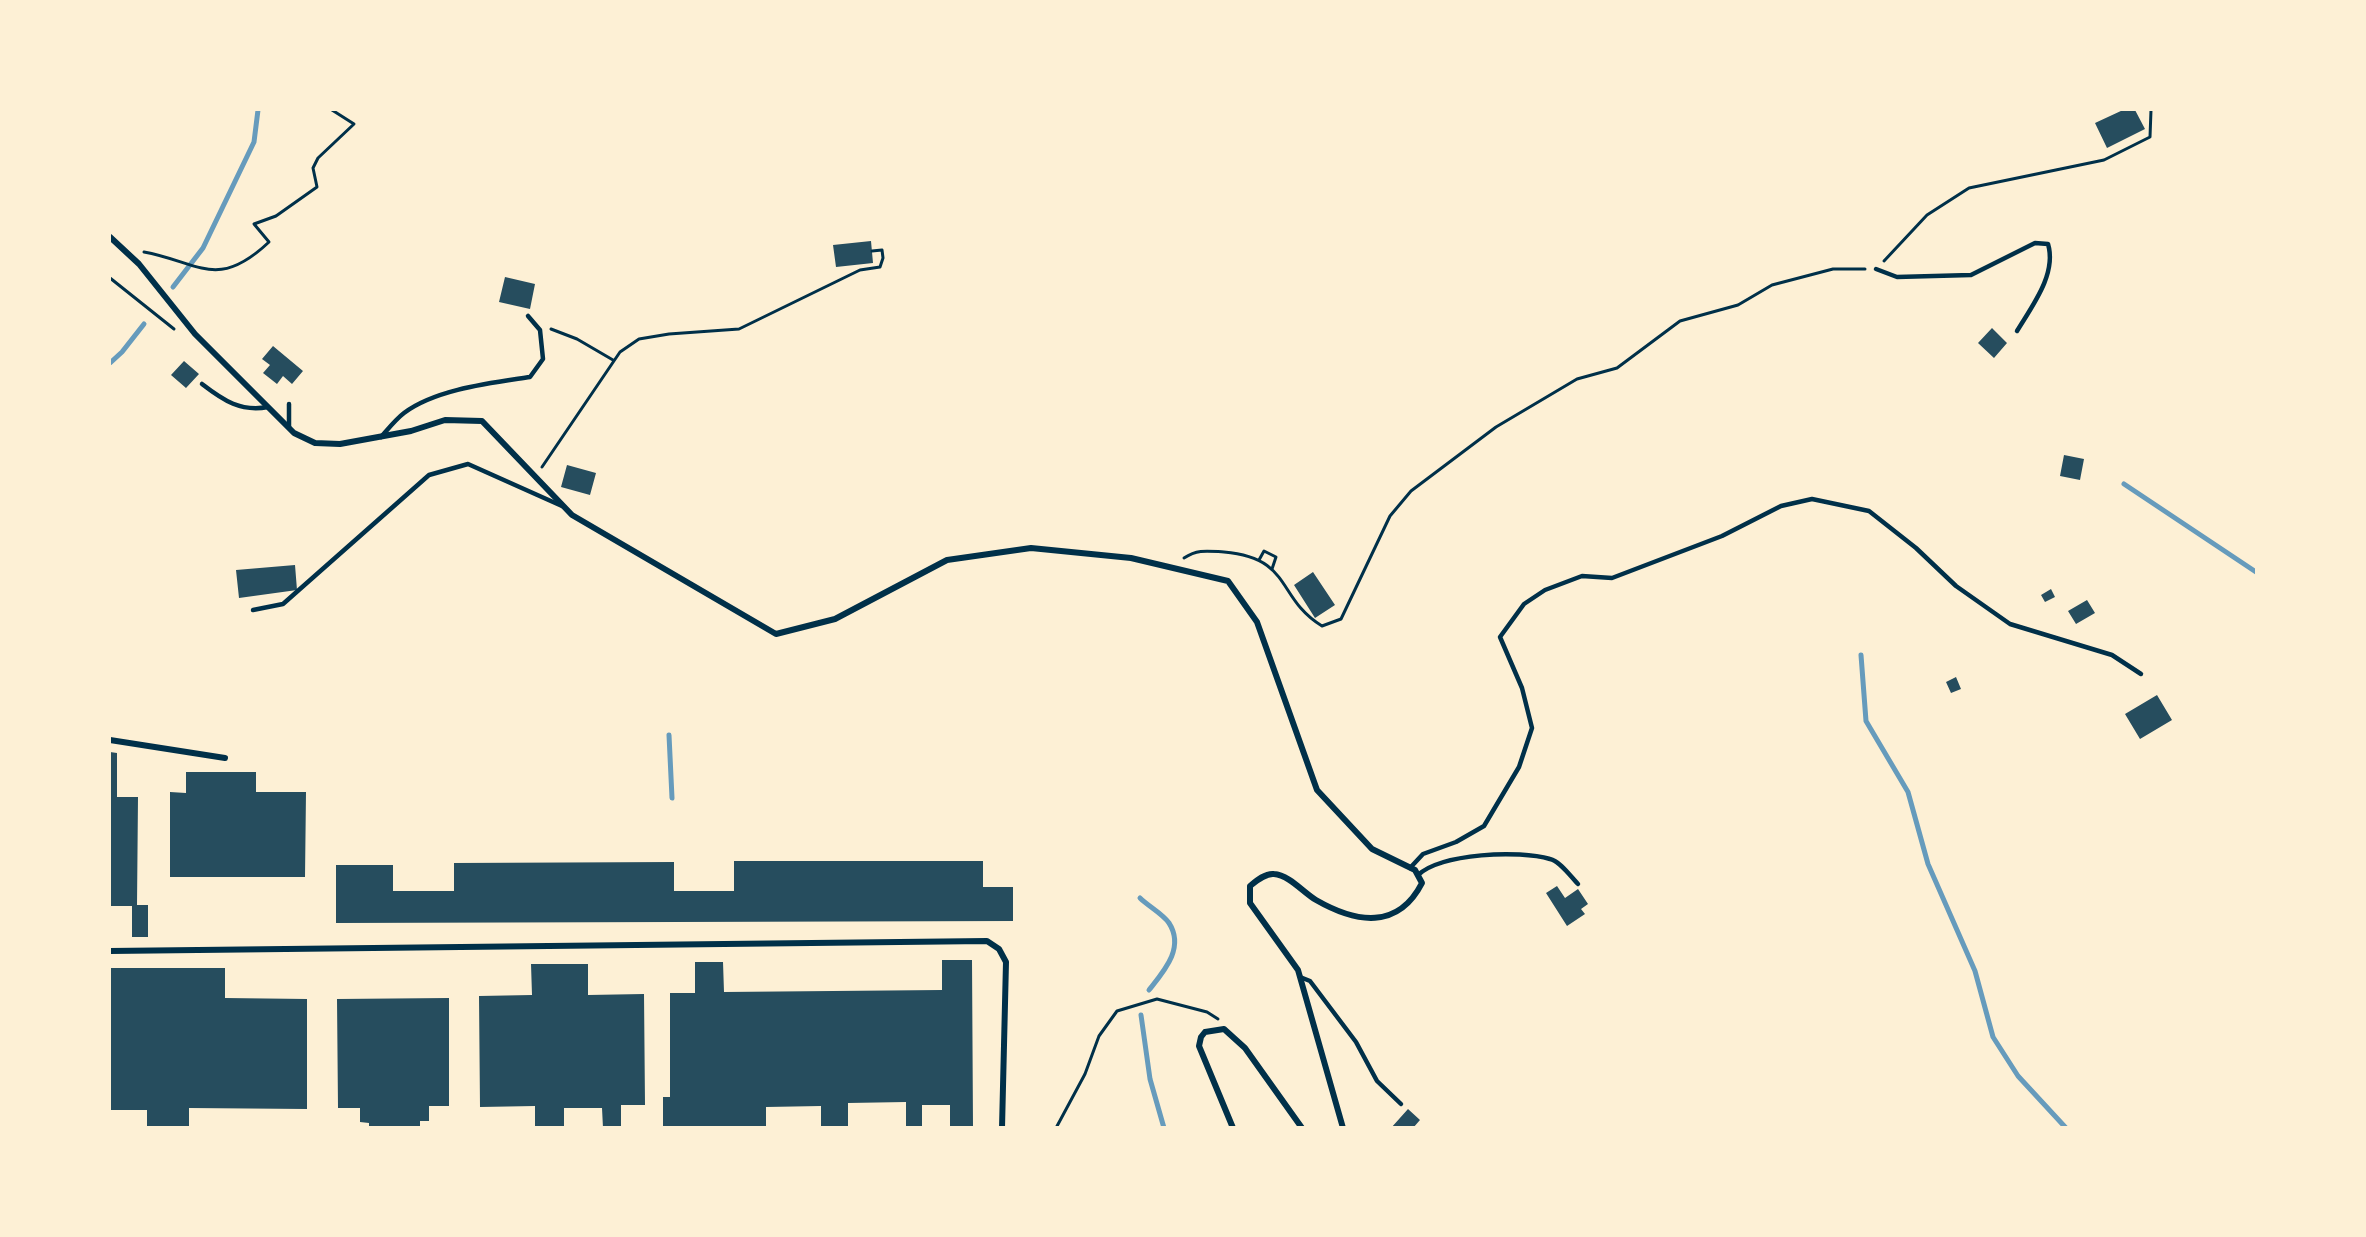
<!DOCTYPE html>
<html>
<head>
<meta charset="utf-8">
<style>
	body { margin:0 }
	#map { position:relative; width:2366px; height:1237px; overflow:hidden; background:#fdf0d5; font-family:Raleway,sans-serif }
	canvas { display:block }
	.frame { position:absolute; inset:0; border:111px solid #fdf0d5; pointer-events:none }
</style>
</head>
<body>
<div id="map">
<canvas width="2366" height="1237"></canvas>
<div class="frame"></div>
</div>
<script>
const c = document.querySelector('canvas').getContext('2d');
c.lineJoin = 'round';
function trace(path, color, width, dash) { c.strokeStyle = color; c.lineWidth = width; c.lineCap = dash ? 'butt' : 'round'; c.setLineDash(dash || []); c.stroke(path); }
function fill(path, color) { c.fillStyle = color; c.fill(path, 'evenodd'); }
trace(new Path2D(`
	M173 287 203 248 254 142 258 110
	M110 363 122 352 144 324
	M2124 484 2256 572
	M1861 655 1866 721 1908 792 1928 864 1975 971 1993 1037 2018 1076 2066 1128
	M669 735 672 798
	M1140 898C1148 906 1163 914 1169 923 1185 948 1164 971 1149 990
	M1141 1015 1150 1079 1164 1128`), '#669bbc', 5);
fill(new Path2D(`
	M2123 110H2135L2145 129 2107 148 2095 123Z
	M871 241 873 263 836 267 833 245Z
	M505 277 535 284 530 309 499 302Z
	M1992 328 2007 343 1994 358 1978 343Z
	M273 346 303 371 292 384 283 376 277 384 263 373 270 365 262 359Z
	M184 361 199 374 186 388 171 375Z
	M2064 455 2084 459 2080 480 2060 476Z
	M567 465 596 473 590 495 561 487Z
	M295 565 297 590 239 598 236 570Z
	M1313 572 1335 605 1315 618 1294 585Z
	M2051 589 2055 597 2045 602 2041 595Z
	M2087 600 2095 613 2076 624 2068 611Z
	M1956 677 1961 689 1951 693 1946 682Z
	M2157 695 2172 720 2140 739 2125 714Z
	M110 752 117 753V797H138L137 905H148V937H132V906H110Z
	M186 772H256V792H306L305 877H170V792L186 793Z
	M734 861H983V887H1013V921L336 923V865H393V891H454V863L674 862V891H734Z
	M1557 886 1565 898 1578 889 1588 904 1581 909 1585 914 1567 926 1546 893Z
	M942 960H972L973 1128H950V1105H922V1128H906V1102L848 1103V1128H821V1106L766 1107V1128H663V1097H670V993H695V962H723L724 992 942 990Z
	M531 964H588V995L644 994 645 1105H621V1128H603L602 1108H564V1128H535V1106L480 1107 479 996 532 995Z
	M110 968H225V998L307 999V1109L189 1108V1128H147V1110H110Z
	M449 998V1106H429V1121H420V1128H369V1123L360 1122V1108H338L337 999Z
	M1408 1109 1420 1120 1413 1128H1391Z`), '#264d5e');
trace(new Path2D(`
	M144 252C199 262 217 291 269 242L254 224 276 216 317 187 313 168 318 158 354 124 332 110
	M1884 261 1927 215 1969 188 2104 160 2150 137 2151 110
	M110 278 174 329
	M551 329 577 339 613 360
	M542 467 620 352 639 339 669 334 739 329 860 270 880 267 883 258 882 250 872 251
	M1184 558C1198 549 1207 551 1224 552 1293 558 1276 598 1322 626L1341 619 1390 516 1411 491 1496 427 1577 379 1617 368 1680 321 1738 305 1772 285 1833 269H1865
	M1259 560 1264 551 1276 557 1272 569
	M1056 1128 1085 1074 1099 1036 1117 1011 1157 999 1207 1012 1218 1019`), '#003049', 3);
trace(new Path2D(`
	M1876 269 1897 277 1971 275 2035 243 2048 244C2057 274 2032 306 2017 331
	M202 384C224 401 241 412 268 407
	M289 428V404
	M381 437C388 429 396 419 404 413 436 389 491 383 530 377L543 359 540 330 528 316
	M253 610 283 604 429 475 468 464 562 506
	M1410 868 1423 854 1456 842 1484 826 1519 767 1532 728 1522 688 1500 637 1524 604 1545 590 1582 576 1612 578 1722 536 1781 506 1812 499 1869 511 1916 548 1956 586 2010 624 2112 655 2141 674
	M1418 875C1442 853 1519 850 1550 859 1560 861 1571 877 1578 884
	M1300 977 1310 981 1356 1042 1377 1081 1401 1104`), '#003049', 4.5);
trace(new Path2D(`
	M110 237 139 264 195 334 294 433 315 443 340 444 411 431 445 420 482 421 572 515 776 634 835 619 947 560 1031 548 1131 558 1228 581 1257 622 1317 790 1372 849 1415 870 1422 883C1398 930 1356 923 1316 900 1304 893 1289 875 1274 874 1265 873 1256 881 1250 886V903L1298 970 1343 1128
	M110 740 225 758
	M110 951 987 941 999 949 1006 962 1002 1128
	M1233 1128 1199 1046 1201 1037 1205 1032 1224 1029 1245 1048 1302 1128`), '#003049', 6);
</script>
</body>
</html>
